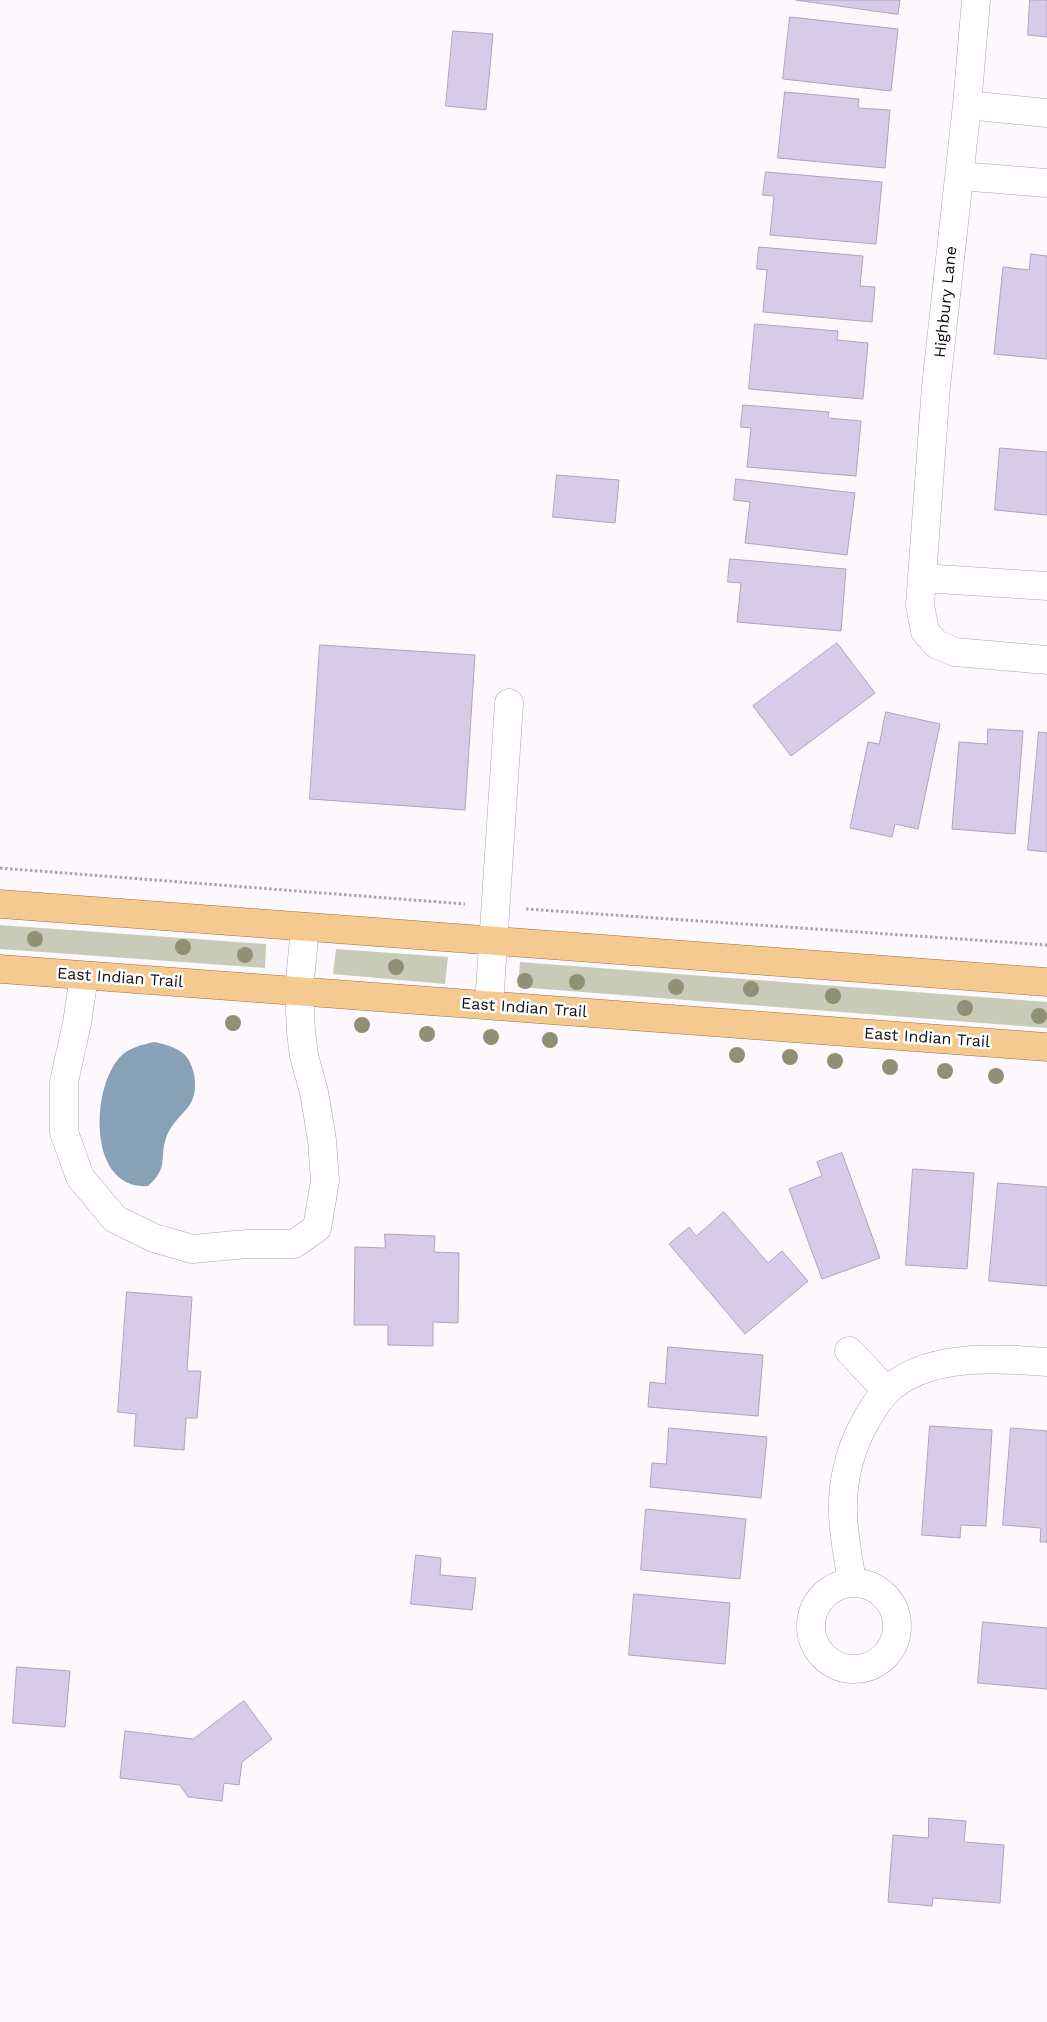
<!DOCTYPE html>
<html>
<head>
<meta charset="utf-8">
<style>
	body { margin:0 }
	canvas { display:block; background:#fdf8fd }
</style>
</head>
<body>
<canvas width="1047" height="2022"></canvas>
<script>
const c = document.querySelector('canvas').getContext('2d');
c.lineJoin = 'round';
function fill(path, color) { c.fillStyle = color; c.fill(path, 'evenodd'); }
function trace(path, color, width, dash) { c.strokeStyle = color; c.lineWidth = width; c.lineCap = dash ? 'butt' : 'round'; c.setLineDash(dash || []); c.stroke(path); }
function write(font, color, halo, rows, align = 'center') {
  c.font = font + ' "Work Sans",sans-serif'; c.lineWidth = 5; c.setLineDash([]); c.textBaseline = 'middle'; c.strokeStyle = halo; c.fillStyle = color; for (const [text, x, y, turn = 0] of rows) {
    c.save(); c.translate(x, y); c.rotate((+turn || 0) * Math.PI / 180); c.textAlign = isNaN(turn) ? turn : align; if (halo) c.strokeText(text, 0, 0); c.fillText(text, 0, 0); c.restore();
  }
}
fill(new Path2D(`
	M0 925 266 944 265 968 0 949Z
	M336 949 448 957 445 984 333 974Z
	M520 962 1047 1002V1028L518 987Z`), '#c9cbb9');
fill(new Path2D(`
	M154 1042C164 1044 177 1047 185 1055 196 1068 199 1092 189 1106 181 1116 170 1125 166 1138 159 1160 169 1167 148 1186 87 1191 90 1085 122 1055 131 1047 142 1045 154 1042Z`), '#87a2b6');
const building = new Path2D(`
	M796 0H900L898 14Z
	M1030 0H1047V37L1028 35Z
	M790 17 898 29 891 91 783 79Z
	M453 31 493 34 486 110 446 106Z
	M785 92 859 99 858 108 890 110 885 168 778 158Z
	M766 172 882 182 876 244 770 235 774 196 763 195Z
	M759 247 863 256 860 286 875 287 872 322 763 312 767 270 757 269Z
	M1031 254 1047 256V359L994 354 1003 267 1029 270Z
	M755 324 838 331 837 340 868 343 863 399 749 389Z
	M743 405 829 412 828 418 861 421 856 476 747 467 751 428 741 427Z
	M1000 448 1047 452V515L995 510Z
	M557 475 619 480 615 523 553 517Z
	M736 479 855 493 847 555 745 543 750 502 734 500Z
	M730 559 846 569 841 631 737 622 741 583 728 582Z
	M837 643 875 693 791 756 753 706Z
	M320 645 475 655 465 810 310 799Z
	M886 712 940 724 918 829 895 824 892 837 850 828 868 742 879 744Z
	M988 729 1023 731 1015 834 952 829 959 742 987 744Z
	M1039 732 1047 733V852L1028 850Z
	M842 1153 880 1258 822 1279 789 1189 822 1176 817 1162Z
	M913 1169 974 1173 967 1269 906 1265Z
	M998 1183 1047 1187V1286L989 1281Z
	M724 1212 768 1263 782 1251 808 1281 745 1334 669 1244 689 1227 696 1236Z
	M385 1234 435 1236 434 1252 459 1253 458 1323 433 1322V1346L388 1345V1325H354L355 1247 385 1248Z
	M127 1292 192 1297 187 1371H201L197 1418H186L184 1450 134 1446 136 1414 118 1412Z
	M668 1347 763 1355 758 1416 648 1407 650 1382 665 1384Z
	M930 1426 992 1430 986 1526 961 1525 960 1538 922 1535Z
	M669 1428 767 1437 761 1498 650 1487 652 1463 666 1464Z
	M1011 1428 1047 1431V1542H1040L1041 1528 1003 1525Z
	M646 1509 746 1519 740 1579 641 1570Z
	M416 1555 441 1558 440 1575 476 1578 472 1610 411 1604Z
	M634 1594 730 1603 725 1664 629 1655Z
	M983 1622 1047 1628V1689L978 1683Z
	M17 1667 70 1671 65 1727 13 1723Z
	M244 1701 272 1739 242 1762 239 1785 224 1783 222 1801 188 1797 180 1785 120 1778 125 1731 193 1739Z
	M929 1818 966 1821 964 1842 1004 1845 1000 1903 933 1898 932 1906 888 1902 893 1835 928 1838Z`);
fill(building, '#d7cbe7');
trace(building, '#afa2bf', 1);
const minor = new Path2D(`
	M976 0 967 105 936 386 920 605 925 631 936 644 955 652 1047 660
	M967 105 1047 113
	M960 176 1047 183
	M922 578 1047 586
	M84 976 77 1023 64 1082V1132L80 1177 115 1219 154 1238 192 1249 247 1244H294L317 1228 325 1181 322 1140 314 1092 304 1056 301 1032 299 991 305 927
	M489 1005 509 703
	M849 1351 887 1391
	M811 1626a43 43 0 1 1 86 0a43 43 0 1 1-86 0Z
	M852 1583C849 1560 843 1535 843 1511 842 1484 849 1454 861 1430 868 1416 876 1402 886 1392 924 1353 998 1358 1047 1362`);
const major = new Path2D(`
	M0 904 1047 982
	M0 969 1047 1047`);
trace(minor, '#b39db6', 29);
trace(major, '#a07035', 29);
trace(new Path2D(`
	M0 868 465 904
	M526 909 1047 945`), '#a9a4aa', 3, [2.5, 2.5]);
trace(minor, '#fff', 28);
trace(major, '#f4ca91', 28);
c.fillStyle = '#909074';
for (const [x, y] of [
	[35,939],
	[183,947],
	[245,955],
	[396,967],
	[525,981],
	[577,982],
	[676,987],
	[751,989],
	[833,996],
	[965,1008],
	[1039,1016],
	[233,1023],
	[362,1025],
	[427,1034],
	[491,1037],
	[550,1040],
	[737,1055],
	[790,1057],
	[835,1061],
	[890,1067],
	[945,1071],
	[996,1076]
]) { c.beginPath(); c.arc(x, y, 8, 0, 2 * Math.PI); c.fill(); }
write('16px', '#110a12', '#fff', [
	["Highbury Lane",946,302,-84],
	["East Indian Trail",120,978,4],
	["East Indian Trail",524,1008,4],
	["East Indian Trail",927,1038,4]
]);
</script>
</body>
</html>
